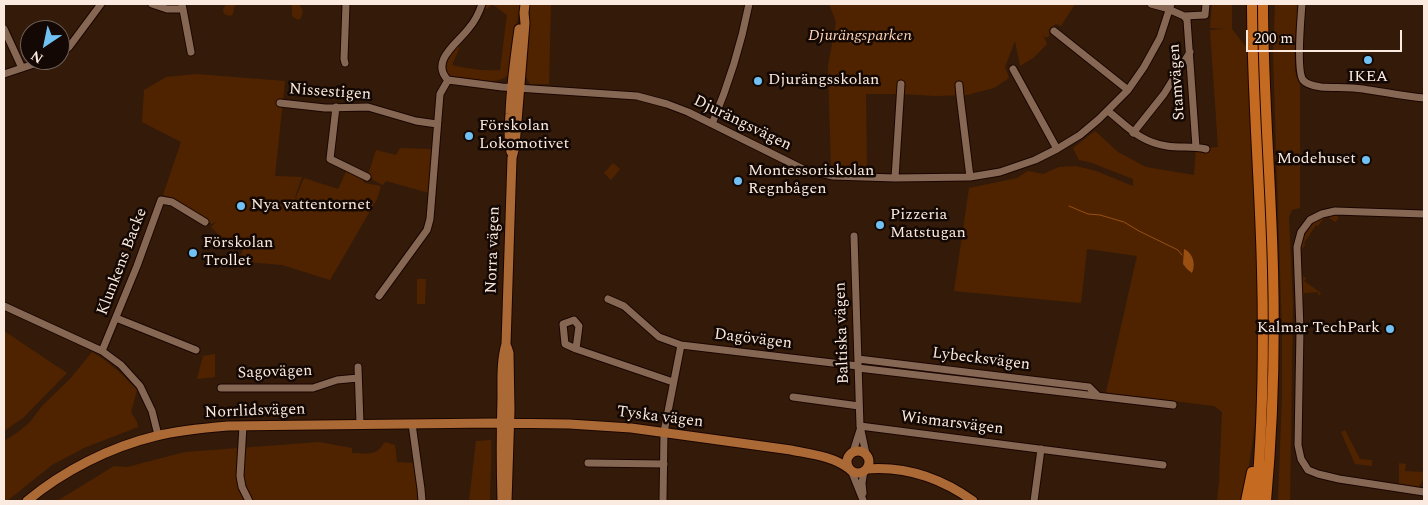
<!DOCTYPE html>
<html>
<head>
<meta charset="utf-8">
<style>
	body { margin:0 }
	#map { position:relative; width:1428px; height:505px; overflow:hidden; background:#341b09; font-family:Spectral,serif }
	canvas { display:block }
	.frame { position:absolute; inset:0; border:5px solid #fbeadf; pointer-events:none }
	.north { position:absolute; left:20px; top:20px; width:50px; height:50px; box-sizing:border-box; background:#130803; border:1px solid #70625b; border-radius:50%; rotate:214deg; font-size:14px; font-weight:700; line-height:20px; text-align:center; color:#fbeadf }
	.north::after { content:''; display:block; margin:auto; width:18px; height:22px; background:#71c1f5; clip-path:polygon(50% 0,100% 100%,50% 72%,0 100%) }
	.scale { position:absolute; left:1246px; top:30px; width:156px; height:22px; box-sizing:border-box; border:2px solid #fbeadf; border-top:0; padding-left:6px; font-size:15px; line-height:18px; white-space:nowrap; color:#fbeadf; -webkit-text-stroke:4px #130803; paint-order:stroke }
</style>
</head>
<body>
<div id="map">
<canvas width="1428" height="505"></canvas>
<div class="frame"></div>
<div class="north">N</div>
<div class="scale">200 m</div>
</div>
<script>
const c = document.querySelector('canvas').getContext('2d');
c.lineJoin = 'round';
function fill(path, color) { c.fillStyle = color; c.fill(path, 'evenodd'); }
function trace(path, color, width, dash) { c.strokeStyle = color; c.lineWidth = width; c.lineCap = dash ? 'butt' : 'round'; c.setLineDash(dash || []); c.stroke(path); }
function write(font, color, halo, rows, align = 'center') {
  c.font = font + ' Spectral,serif'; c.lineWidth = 5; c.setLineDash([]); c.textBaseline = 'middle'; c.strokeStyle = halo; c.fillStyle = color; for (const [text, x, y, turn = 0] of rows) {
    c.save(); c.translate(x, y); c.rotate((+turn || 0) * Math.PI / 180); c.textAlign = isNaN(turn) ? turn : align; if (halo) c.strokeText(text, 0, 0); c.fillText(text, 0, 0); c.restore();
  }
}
fill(new Path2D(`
	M226 4H235L233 14 230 16 224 14 223 10Z
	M292 4H299L303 11 301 18 298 20 292 16Z
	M487 4H520L508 75C498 86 465 80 451 79L446 71 445 61 457 47H459V49L452 65C468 69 483 71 500 70L507 15 492 4 487 9 485 8Z
	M530 4H551L549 84H530L524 73Z
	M829 4H1075L1061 26 1056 24 1049 29V36L1046 38 1043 35 1047 44 1033 58 1020 66 1015 41 1005 67 1009 78 994 88 967 95 935 96 900 94H866L867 170 853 172 852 169 831 168 828 66 836 22Z
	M1212 4H1232V29L1247 48 1248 67 1257 273V384L1255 423 1248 472 1241 501H1217L1219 483 1222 412 1214 406 1108 393 1106 392 1137 256 1087 249 1081 303 954 291 969 188 1017 178 1028 171 1043 174 1059 167 1076 166 1096 171 1133 186V179L1089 162 1079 160 1073 148 1095 131 1118 152 1146 167 1194 175 1196 149 1218 147 1210 30 1225 29 1210 28Z
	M1275 4H1299L1295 69 1296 75 1300 83V208L1292 210 1289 217 1293 303 1290 501H1278L1282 398V333L1273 54Z
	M196 74 285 81 275 176 302 177 295 197 306 207 296 197 304 178 338 189 347 170 359 176 365 183 381 186 377 199 330 280 282 265 246 262 238 268 235 267 244 248 219 235 211 227 217 221 212 224 163 195 181 142 142 122 144 90 166 77Z
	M400 148 432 149 429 193 386 181 383 185 373 180 369 172 376 150 396 155Z
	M613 163 620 169 611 180 604 173Z
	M1329 215H1338V219L1335 222 1327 216 1325 219H1323L1318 226 1316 225 1304 243 1305 245 1300 252C1301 234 1311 220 1329 215Z
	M1303 276 1306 278 1304 281 1321 293 1319 296 1318 292 1304 293V297H1302L1301 277Z
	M417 279H426L425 304H417Z
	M4 331 67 373 23 418 4 431Z
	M92 352C110 362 123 375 137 390L131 412 137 422 138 427 84 448 52 465 7 501H4V441L17 433 29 423 43 405 70 379Z
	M215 354V377L197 379 203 356Z
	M1345 430 1360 459 1372 460V466L1355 464 1341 432Z
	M491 440C492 460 490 481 490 501H469L476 441Z
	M319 442 352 448V453C369 453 375 457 385 442L395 445 397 462 415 463 419 501H57L114 466 127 467 185 452Z
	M1399 463 1406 464 1405 471 1424 472V478L1419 487 1399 484Z`), '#4f2300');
fill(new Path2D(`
	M1184 249C1193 253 1196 264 1192 273L1187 269 1183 264Z`), '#994f12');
trace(new Path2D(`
	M1069 206 1088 214 1100 215 1124 222 1139 231 1178 250 1182 255`), '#994f12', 1);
const minor = new Path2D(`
	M152 4 167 9H183
	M182 4 191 52
	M1151 4 1166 8 1184 16 1205 15 1206 4
	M1302 4C1301 18 1296 70 1303 80 1307 85 1315 86 1321 87 1335 88 1349 87 1363 89 1384 92 1403 96 1424 98
	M1184 16 1187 20 1196 147
	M4 29 22 68
	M1054 31 1128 90
	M60 54 69 47 101 4
	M345 63 344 59 346 4
	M1013 69 1057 149
	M4 74 46 60
	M448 80 502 87 637 96 667 104 688 112 803 169 833 176 895 178 970 177 1000 172 1035 160 1057 149 1080 135 1099 119 1128 90 1144 67 1160 38 1171 4
	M448 80C429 61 459 42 469 28 475 21 479 13 482 4
	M959 85 960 96 970 177
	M280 103 325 108 368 107 416 121 437 124
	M336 107 330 159 367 177
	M1108 111C1128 127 1140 142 1167 146 1180 148 1193 146 1206 149
	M712 124C728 86 741 45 749 4
	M1133 133 1164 94 1190 52
	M895 178 901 84
	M1424 214 1335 211 1322 214 1310 220 1301 232 1297 247 1300 330 1298 445 1301 459 1308 470 1318 474 1339 479 1424 492
	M854 236 860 426 866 454
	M379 296 427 230 430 219 440 94 448 80
	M608 299 624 306 659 337 681 345 858 366
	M4 306 102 351 121 365 140 386 152 411 158 435
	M116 318 196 350
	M576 349 565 344 563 324 574 320 579 326 576 349 673 382
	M102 351 137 266 161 200 172 202 205 222
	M858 359 1089 387 1098 396
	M358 367 360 424
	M858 368 1173 405
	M221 388H313L337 380 358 378
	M793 397 859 406
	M412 424 421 489 422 501
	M243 426 240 476 242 487 249 501
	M860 426 1163 465
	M853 452 860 430
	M588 463 664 464
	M851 470 863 500
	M863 493 862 483 864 471
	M663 501 664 432 681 345
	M1034 501 1041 449`);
const major = new Path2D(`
	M511 152C508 140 509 126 510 114 511 85 515 57 519 29
	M507 347 509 353 510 410 507 501
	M847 462a11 11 0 1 1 22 0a11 11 0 1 1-22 0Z
	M867 469C907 466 941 478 973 501
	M27 501C63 471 110 447 156 436 180 430 204 428 228 426L493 423 569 424 631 428 791 450C810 454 832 456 848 468
	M502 501C501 467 501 432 502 397 502 380 501 361 506 344L512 158 515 146 525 23 524 13 525 4`);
const highway = new Path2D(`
	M1252 4C1252 92 1260 181 1262 270 1264 347 1263 424 1256 501
	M1263 4C1263 92 1271 181 1273 270 1275 347 1273 424 1266 501
	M1246 501 1252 472`);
trace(minor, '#1a0500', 9);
trace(major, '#1a0500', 11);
trace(highway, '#1a0500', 12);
trace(minor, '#856753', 7);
trace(major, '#ab6935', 9);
trace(highway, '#c56a21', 10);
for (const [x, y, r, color] of [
	[1368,60,5,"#71c1f5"],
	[758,81,5,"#71c1f5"],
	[469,136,5,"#71c1f5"],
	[1366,160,5,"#71c1f5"],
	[738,181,5,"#71c1f5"],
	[241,206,5,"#71c1f5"],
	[880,225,5,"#71c1f5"],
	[193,253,5,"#71c1f5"],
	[1390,329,5,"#71c1f5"]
]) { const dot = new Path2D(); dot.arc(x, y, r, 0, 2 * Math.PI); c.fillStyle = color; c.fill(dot); trace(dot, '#130803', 2); }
write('italic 16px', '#fed4b9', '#130803', [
	["Djurängsparken",860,37]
]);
write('16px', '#fbeadf', '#130803', [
	["IKEA",1368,78,"center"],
	["Djurängsskolan",768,81],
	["Förskolan",479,127],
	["Lokomotivet",479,145],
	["Modehuset",1356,160,"right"],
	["Montessoriskolan",748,172],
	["Regnbågen",748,190],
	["Nya vattentornet",251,206],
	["Pizzeria",890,216],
	["Matstugan",890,234],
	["Förskolan",203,244],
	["Trollet",203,262],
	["Kalmar TechPark",1380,329,"right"]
], 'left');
write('16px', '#fbeadf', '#130803', [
	["Stamvägen",1178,82,-94],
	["Nissestigen",330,93,4],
	["Djurängsvägen",742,124,26],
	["Norra vägen",494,250,-88],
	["Klunkens Backe",123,262,-69],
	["Baltiska vägen",843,333,-92],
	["Dagövägen",753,340,7],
	["Lybecksvägen",981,360,7],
	["Sagovägen",275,373,-2],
	["Norrlidsvägen",255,412,-2],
	["Tyska vägen",660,418,7],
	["Wismarsvägen",952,424,7]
]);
</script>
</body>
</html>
